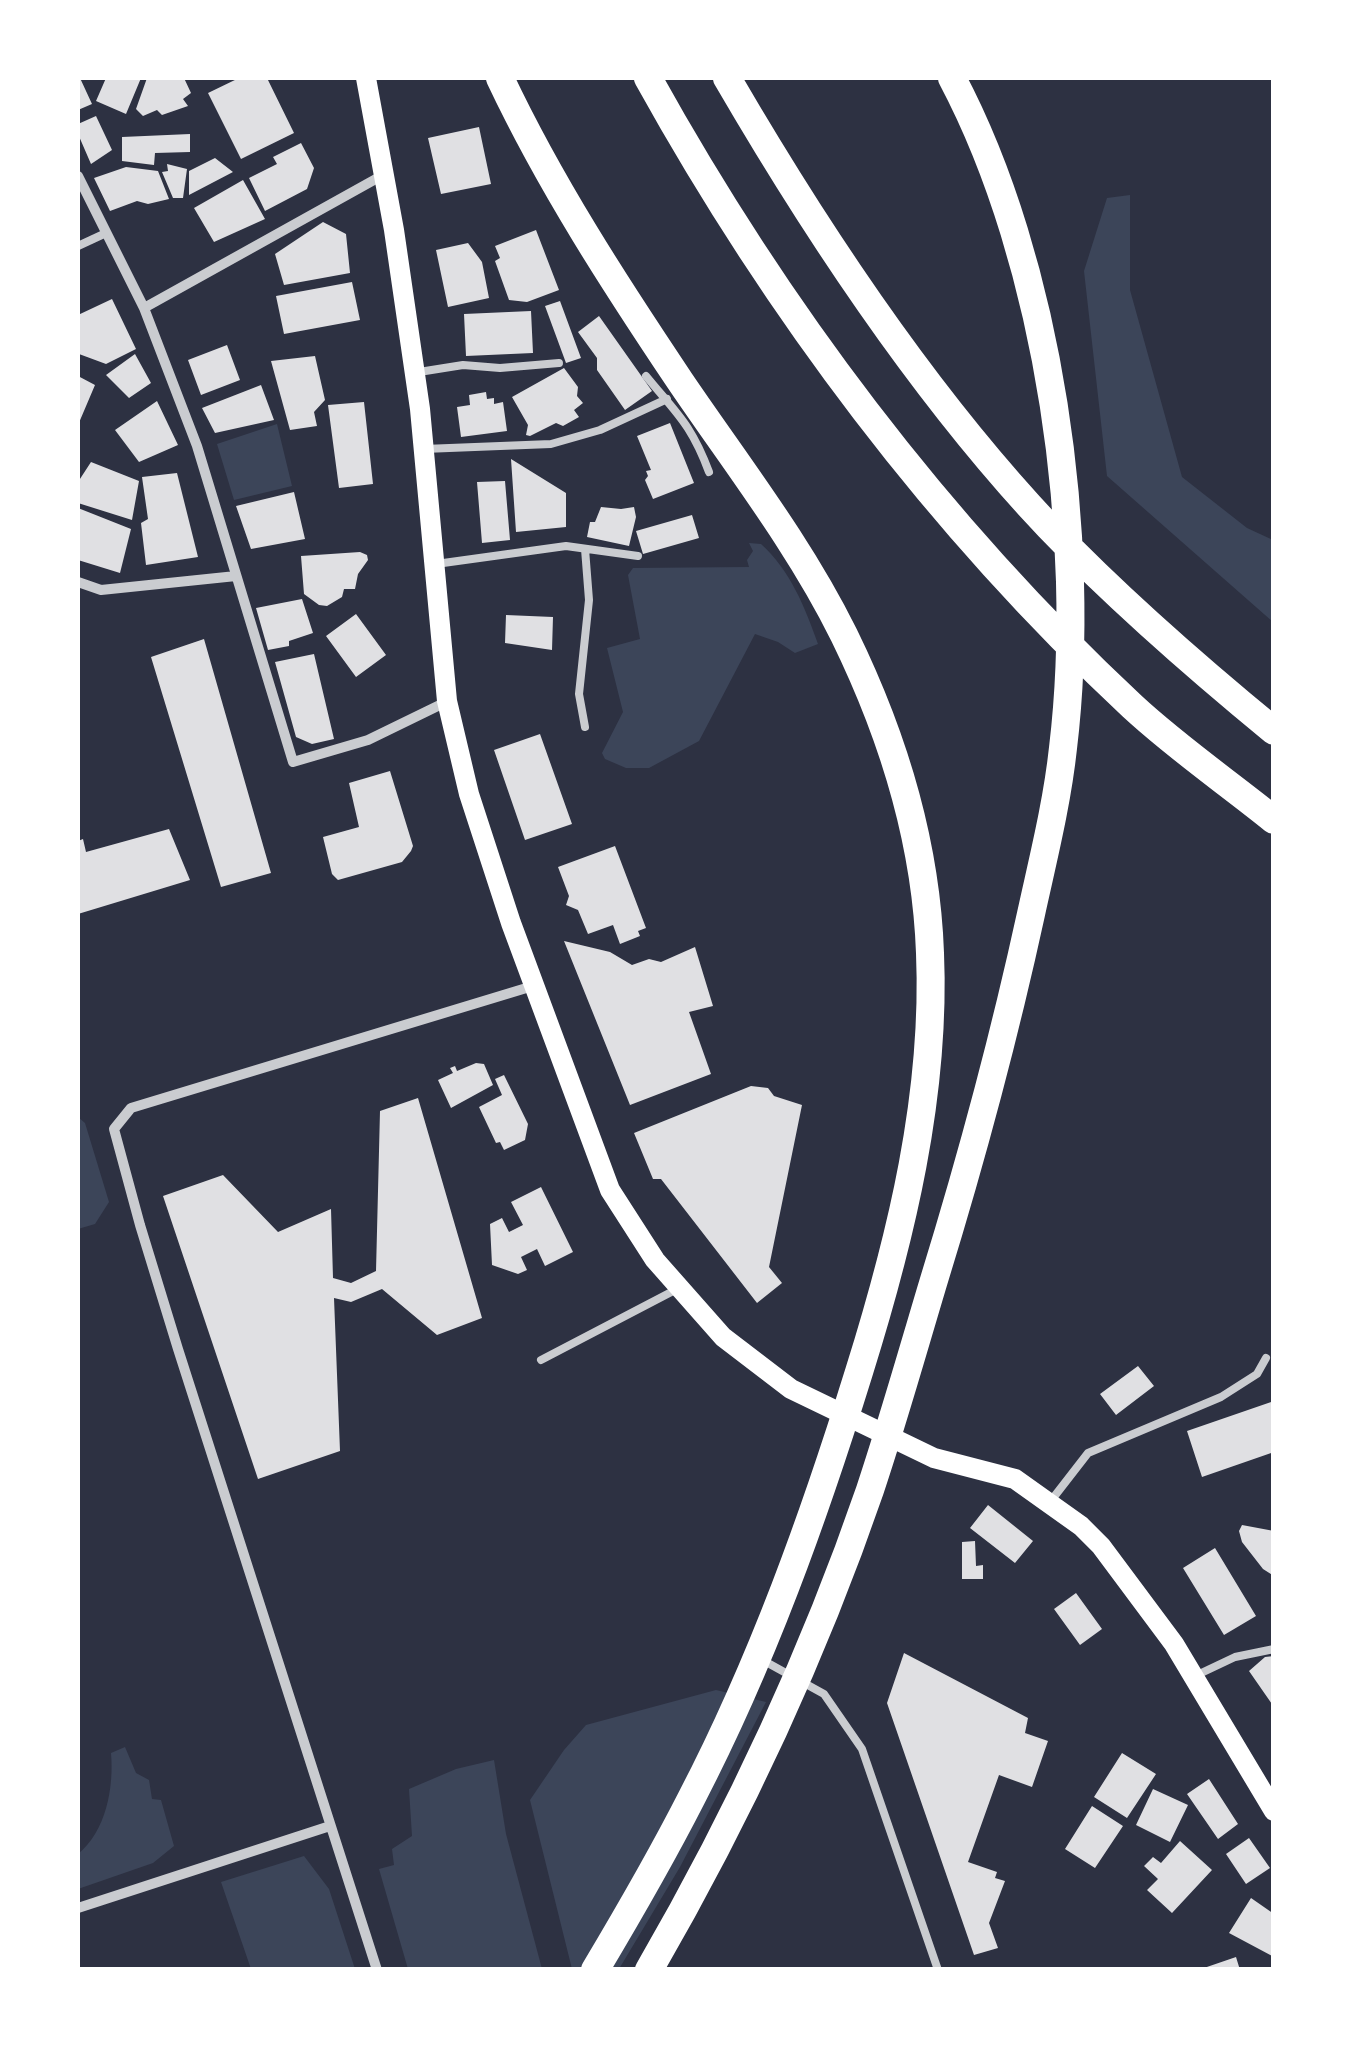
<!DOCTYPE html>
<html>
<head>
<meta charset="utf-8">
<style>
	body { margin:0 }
	#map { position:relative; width:1351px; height:2047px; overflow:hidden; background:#2d3142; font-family:"Source Sans 3",sans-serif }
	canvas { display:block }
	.frame { position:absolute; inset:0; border:80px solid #fff; pointer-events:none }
</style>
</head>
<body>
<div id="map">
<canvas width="1351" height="2047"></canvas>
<div class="frame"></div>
</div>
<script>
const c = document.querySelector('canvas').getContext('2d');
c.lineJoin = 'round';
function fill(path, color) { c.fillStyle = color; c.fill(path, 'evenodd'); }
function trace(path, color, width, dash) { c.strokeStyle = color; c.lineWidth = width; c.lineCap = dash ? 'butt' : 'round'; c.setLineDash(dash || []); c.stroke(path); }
fill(new Path2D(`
	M1130 195V290L1182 477 1247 528 1273 540V622L1107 476 1084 271 1107 198Z
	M277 424 292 486 234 500 217 444Z
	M749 543 761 544C790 570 805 607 818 644L795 653 778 642 755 634 699 741 649 768H626L605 759 602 753 623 712 607 648 640 639 628 575 633 568 749 567 747 560 753 551Z
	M78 1117 85 1123 109 1202 95 1224 78 1229Z
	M716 1690 766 1702 680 1867 619 1969H572L530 1800 564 1750 586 1725Z
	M125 1747 136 1773 149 1780 152 1799 161 1800 174 1846 153 1863 78 1889V1854C106 1831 114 1788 111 1753Z
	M494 1760 506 1834 542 1969H408L379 1869 394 1865 392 1849 412 1836 409 1789 456 1769Z
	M304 1856 329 1889 355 1969H251L221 1882Z`), '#3c4559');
fill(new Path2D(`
	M78 78H80L92 104 78 110Z
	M106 78H141L126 114 96 101Z
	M147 78H184L191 93 183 99 188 106 162 115 157 110 143 116 136 109Z
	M239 78H267L294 133 241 159 208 93Z
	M96 116 112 150 91 164 78 134V124Z
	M479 127 491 184 441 194 428 138Z
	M190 134V152L155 153 154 165 122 161V137Z
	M301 143 314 168 307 189 265 211 249 178 277 164 273 157Z
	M215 158 233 172 189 195V171Z
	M167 164 187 169 183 198H173L162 172 168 171Z
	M126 167 158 171 169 199 148 204 137 201 110 211 94 178Z
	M243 180 265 219 214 242 194 208Z
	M323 222 346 234 350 273 284 285 275 254Z
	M536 230 559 290 527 302 509 300 495 261 500 258 495 246Z
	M468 243 482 262 489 298 448 307 436 250Z
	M352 282 360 320 284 334 276 296Z
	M112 299 136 349 106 364 79 354 78 315Z
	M560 301 581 358 566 363 545 306Z
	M531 311 533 353 466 356 464 314Z
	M599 316 652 391 625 410 597 370V358L578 332Z
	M227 345 240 380 201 395 188 360Z
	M135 354 151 383 129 398 106 375Z
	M315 356 325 400 314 412 317 426 290 430 271 361Z
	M564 368 578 387 577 396 583 403 574 410 579 417 563 426 556 423 530 436 526 435 528 425 512 397Z
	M78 376 95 385 78 425Z
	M261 385 274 420 215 433 202 408Z
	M486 392 487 399 494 398V404L503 402 507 431 461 437 457 407 470 405 469 395Z
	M157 401 178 445 139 462 115 430Z
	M364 402 373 484 339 488 328 405Z
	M670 423 694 483 653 499 645 480 648 476 646 471 651 470 637 436Z
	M511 459 566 493V527L516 532Z
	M91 462 139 481 132 520 78 503V482Z
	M177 473 198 557 146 565 141 523 148 519 142 477Z
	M505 481 510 540 482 543 477 482Z
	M294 492 305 539 251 549 236 506Z
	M601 507 621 509 634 507 636 517 629 546 587 537 590 522H595Z
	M78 508 131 529 120 573 78 560Z
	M692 515 699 538 643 554 636 531Z
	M360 552 367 555 368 560 358 574 355 589H344L342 597 327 606 319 605 304 594 301 556Z
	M302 599 313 633 289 641V646L268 650 256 608Z
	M356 614 386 655 356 677 326 636Z
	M506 615 553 617 552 650 505 643Z
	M204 639 271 873 221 887 151 657Z
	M314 654 334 739 312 744 296 737 275 662Z
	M540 734 572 824 525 840 494 750Z
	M390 771 413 846 411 851 402 862 338 880 332 874 323 837 359 827 349 783Z
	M169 829 190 880 78 914V841L83 839 86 852Z
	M615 846 646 928 638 931 640 936 620 944 613 925 588 934 578 910 566 905 569 896 558 867Z
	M564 941 610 952 632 965 649 959 661 962 695 947 713 1006 689 1012 711 1074 630 1105Z
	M476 1063 484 1064 493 1085 451 1108 438 1080 453 1073 450 1068 455 1066 457 1071Z
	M504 1075 528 1124 525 1140 504 1150 500 1142 496 1143 479 1107 502 1095 495 1079Z
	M751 1086 768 1088 774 1096 802 1105 769 1267 782 1283 757 1303 661 1179H653L634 1133Z
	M418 1098 482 1318 437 1335 382 1289 351 1302 334 1298 340 1451 258 1479 163 1196 223 1175 278 1232 331 1209 333 1278 351 1283 376 1271 380 1111Z
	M541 1187 573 1252 545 1266 537 1249 521 1257 527 1270 518 1274 492 1265 490 1224 502 1218 509 1232 523 1225 511 1202Z
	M1138 1366 1154 1386 1116 1415 1100 1394Z
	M1274 1401V1452L1202 1477 1187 1431Z
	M988 1505 1033 1541 1015 1563 970 1528Z
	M1242 1525 1274 1531V1576L1263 1569 1242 1542 1239 1531Z
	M975 1541 976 1566 983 1565V1579H962V1542Z
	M1215 1548 1256 1616 1224 1635 1183 1568Z
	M1076 1593 1102 1629 1080 1645 1054 1609Z
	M904 1653 1028 1718 1025 1733 1048 1741 1032 1787 999 1775 968 1862 997 1872 995 1878 1005 1881 989 1923 998 1948 974 1955 887 1703Z
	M1274 1656V1707L1249 1671 1265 1657Z
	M1122 1753 1156 1774 1127 1818 1094 1797Z
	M1209 1779 1238 1824 1218 1839 1187 1794Z
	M1153 1789 1188 1805 1170 1842 1136 1825Z
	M1092 1806 1123 1826 1095 1868 1065 1849Z
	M1249 1838 1270 1868 1246 1884 1226 1854Z
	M1180 1841 1212 1870 1172 1913 1147 1890 1158 1879 1144 1866 1153 1857 1161 1863Z
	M1251 1898 1274 1914V1957L1229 1933Z
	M1236 1957 1240 1970H1201V1969Z`), '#e0e0e3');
trace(new Path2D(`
	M78 246 106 233
	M419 372 463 365 500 368 559 363
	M646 376C677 414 691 424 709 472
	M424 449 551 444 600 430 667 399
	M585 549 589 600 579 694 585 727
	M436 564 566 546 638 556
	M541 1360 679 1288
	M1050 1502 1088 1453 1221 1397 1257 1374 1266 1358
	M766 1662 824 1694 862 1749 938 1970
	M1197 1675 1235 1657 1274 1649`), '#caccd0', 8);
trace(new Path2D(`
	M78 176 144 308 197 446 293 762 368 740 446 702
	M144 308 383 175
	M78 582 101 590 236 576
	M78 1908 330 1826
	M377 1970 178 1349 140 1225 114 1129 131 1108 533 986`), '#caccd0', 10);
trace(new Path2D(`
	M366 78 394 230 420 409 447 701 469 794 511 923 610 1190 655 1260 723 1337 791 1389 934 1458 1015 1479 1081 1526 1101 1546 1174 1644 1274 1811`), '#fff', 20);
trace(new Path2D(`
	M500 78C550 184 615 284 680 381 737 465 799 544 844 635 893 735 926 841 930 953 936 1095 901 1238 859 1372 814 1517 762 1662 692 1797 662 1856 629 1913 595 1970
	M648 78C776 309 938 525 1132 706 1176 747 1227 782 1274 820
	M727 78C816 231 927 398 1049 527 1119 600 1196 667 1274 731
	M649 1970C737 1818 813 1656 870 1490 893 1421 913 1350 934 1280 971 1160 1004 1038 1031 914 1043 859 1057 804 1063 748 1088 540 1050 263 952 78`), '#fff', 28);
</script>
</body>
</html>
